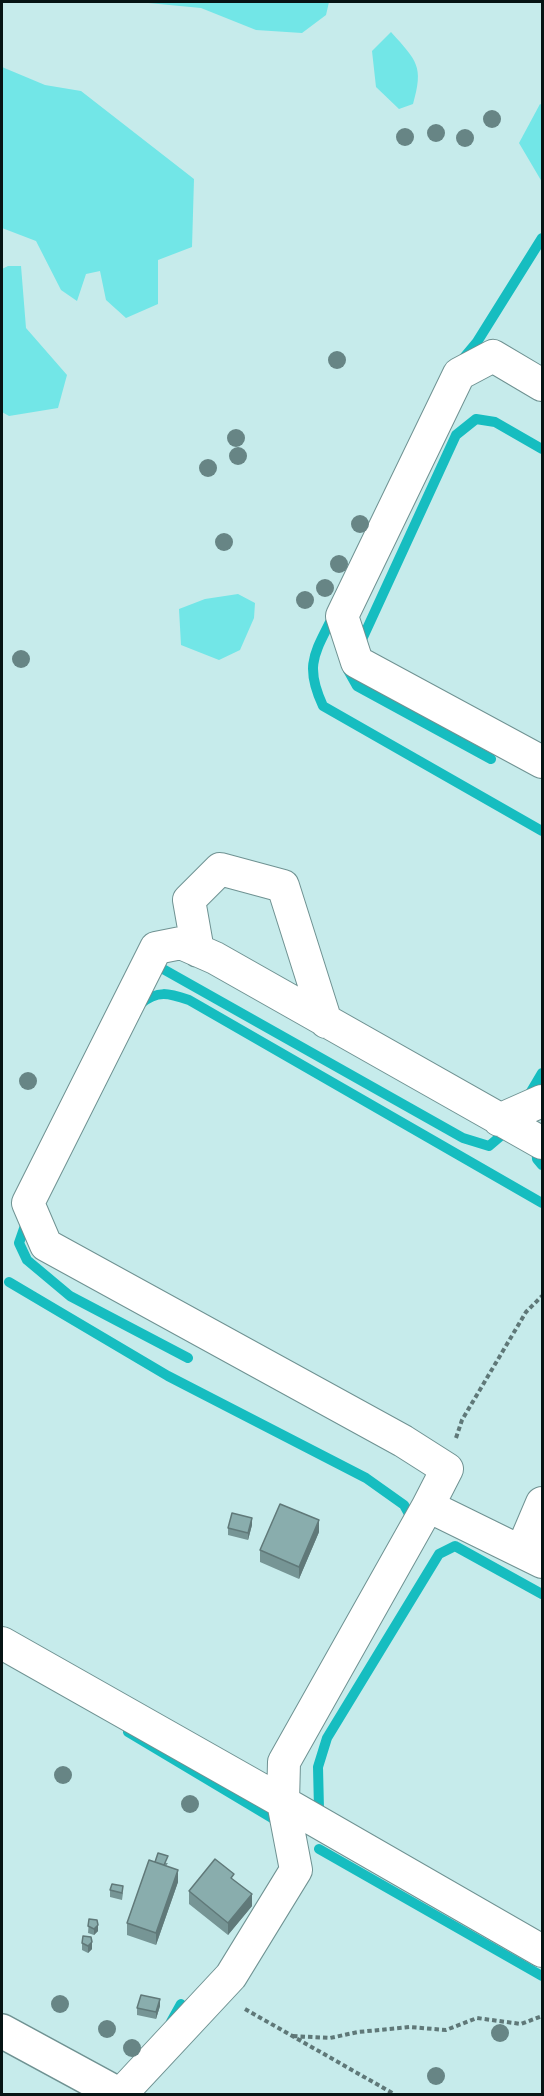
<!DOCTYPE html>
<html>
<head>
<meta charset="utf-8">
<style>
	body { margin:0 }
	#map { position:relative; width:544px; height:2096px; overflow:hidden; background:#c6ebeb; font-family:"IBM Plex Serif",serif }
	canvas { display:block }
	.frame { position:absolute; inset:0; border:3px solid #061414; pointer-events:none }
</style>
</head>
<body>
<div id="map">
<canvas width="544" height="2096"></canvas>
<div class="frame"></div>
</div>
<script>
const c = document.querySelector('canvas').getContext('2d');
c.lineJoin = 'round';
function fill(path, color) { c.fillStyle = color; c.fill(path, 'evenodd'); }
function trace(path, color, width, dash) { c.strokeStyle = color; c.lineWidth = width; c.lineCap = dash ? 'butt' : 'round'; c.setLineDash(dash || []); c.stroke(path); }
fill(new Path2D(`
	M138 2H329L326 15 302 33 256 30 201 8Z
	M391 32C417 61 424 66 413 104L399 109 376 87 372 51Z
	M2 67 45 85 81 91 194 179 192 247 158 260V304L126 318 106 300 100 271 86 274 77 301 61 290 36 241 2 228Z
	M540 104 542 105V182L519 143Z
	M8 266H21L26 328 67 375 58 408 9 416 2 412V269Z
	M238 594 255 603 254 618 240 650 219 660 181 645 179 609 205 599Z`), '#72e6e7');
trace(new Path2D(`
	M462 360 477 342 542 238
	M335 612C316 652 303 663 323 706L542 831
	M359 646 456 435 476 419 495 422 542 449
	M350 665 348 670 357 686 491 759
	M151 967 163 969 463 1138 489 1146 509 1129
	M140 1004C158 990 168 993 189 1000L542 1203
	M526 1100 542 1073
	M536 1144 537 1159 542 1165
	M27 1220 19 1243 27 1260 70 1296 188 1358
	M9 1282 168 1376 366 1478 404 1505 413 1521
	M128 1732 282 1824
	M319 1809 318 1767 327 1738 439 1554 455 1546 542 1594
	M319 1849 542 1976
	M171 2022 181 2004`), '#16bdc0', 10);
const minor = new Path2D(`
	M542 385 493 356 459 374 342 616 357 662 542 762
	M198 951 189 900 220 869 283 886 326 1022
	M499 1120 542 1101
	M428 1506 447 1469 403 1441 46 1245 28 1203 156 948 181 943 215 958 542 1143
	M522 1550 542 1503
	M542 1562 428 1506 284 1762 283 1802 542 1951
	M2 1643 283 1802 296 1870 231 1976 121 2094`);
const tertiary = new Path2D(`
	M2 2031 118 2094`);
trace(minor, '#6f9292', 34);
trace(tertiary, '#6f9292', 36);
trace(new Path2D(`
	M456 1438 462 1420 526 1312 542 1296
	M245 2009 394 2094
	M293 2036 330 2038 358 2032 410 2027 446 2030 477 2018 521 2024 542 2016`), '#5f7878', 4, [4.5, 3]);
trace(minor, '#fff', 32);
trace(tertiary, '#fff', 33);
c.fillStyle = '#678585';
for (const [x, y] of [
	[492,119],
	[436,133],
	[405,137],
	[465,138],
	[337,360],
	[236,438],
	[238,456],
	[208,468],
	[360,524],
	[224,542],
	[339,564],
	[325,588],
	[305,600],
	[21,659],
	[28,1081],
	[63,1775],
	[190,1804],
	[60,2004],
	[107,2029],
	[500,2033],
	[132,2048],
	[436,2076]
]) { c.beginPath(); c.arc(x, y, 9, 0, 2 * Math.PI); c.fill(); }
fill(new Path2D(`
	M252 1525 248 1540 228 1535V1528Z
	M319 1532 299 1579 260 1562V1550Z
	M155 1862 168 1863 166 1866 178 1882 156 1945 127 1935V1923Z
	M234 1880 252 1906 228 1935 189 1904V1891Z
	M110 1890 123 1893 122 1900 110 1897Z
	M89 1919 98 1931 94 1935 88 1933Z
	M92 1942V1949L88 1953 82 1950V1943Z
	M160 2006 156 2019 137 2015V2008Z`), '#769595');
fill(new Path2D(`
	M252 1518V1525L248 1540V1533Z
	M319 1520V1532L299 1579V1567Z
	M178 1870V1882L156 1945V1933Z
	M252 1894V1906L228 1935V1923Z
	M98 1925V1931L94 1935V1929Z
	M92 1942V1949L88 1953V1946Z
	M160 1999V2006L156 2019V2012Z`), '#607979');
const building = new Path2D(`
	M280 1504 319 1520 299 1567 260 1550Z
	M232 1513 252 1518 248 1533 228 1528Z
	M158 1853 168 1856 164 1865 155 1862Z
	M215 1859 234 1874 231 1878 252 1894 228 1923 189 1891Z
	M149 1860 178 1870 156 1933 127 1923Z
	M112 1884 123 1886 122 1893 110 1890Z
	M89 1919 97 1920 98 1925 94 1929 88 1926Z
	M83 1936 91 1937 92 1942 88 1946 82 1943Z
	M141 1995 160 1999 156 2012 137 2008Z`);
fill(building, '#89adad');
trace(building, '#607979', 1.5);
</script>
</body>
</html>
